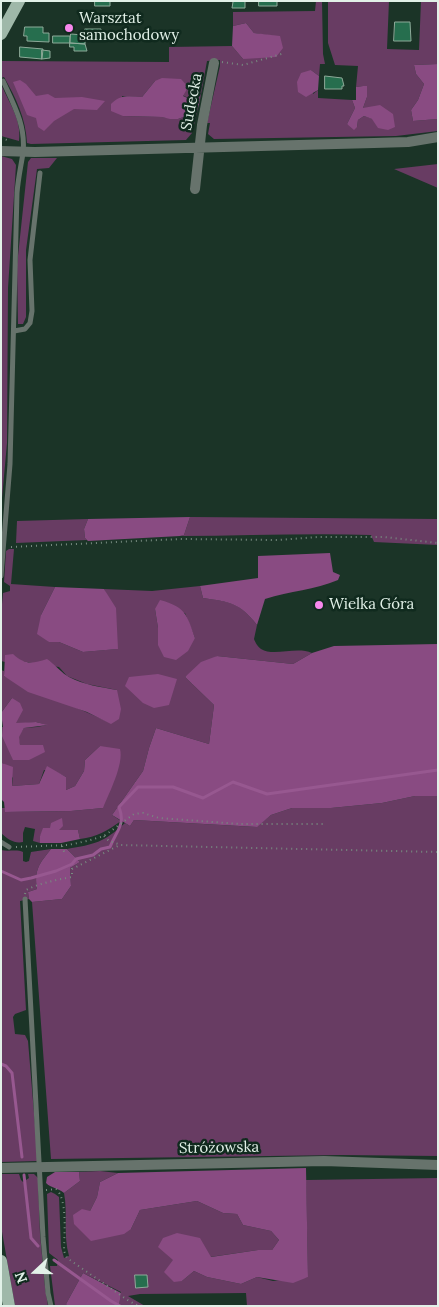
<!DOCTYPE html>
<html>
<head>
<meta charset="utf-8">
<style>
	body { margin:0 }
	#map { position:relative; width:439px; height:1307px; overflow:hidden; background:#1b3427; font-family:Lora,serif }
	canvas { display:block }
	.frame { position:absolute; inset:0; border:2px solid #e2f1e8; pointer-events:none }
	.north { position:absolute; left:10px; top:1247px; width:50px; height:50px; -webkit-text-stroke:4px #102a1e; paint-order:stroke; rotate:249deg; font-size:14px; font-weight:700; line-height:20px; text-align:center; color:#e2f1e8 }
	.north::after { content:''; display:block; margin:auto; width:18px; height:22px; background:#e2f1e8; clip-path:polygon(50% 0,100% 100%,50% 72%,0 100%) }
</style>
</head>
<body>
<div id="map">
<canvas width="439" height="1307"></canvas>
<div class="frame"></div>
<div class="north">N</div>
</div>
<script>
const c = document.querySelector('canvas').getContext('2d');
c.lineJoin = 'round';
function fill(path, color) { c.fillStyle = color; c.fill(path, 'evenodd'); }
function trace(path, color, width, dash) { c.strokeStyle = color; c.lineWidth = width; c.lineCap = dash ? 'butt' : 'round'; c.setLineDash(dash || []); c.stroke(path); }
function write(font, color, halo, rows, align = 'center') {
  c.font = font + ' Lora,serif'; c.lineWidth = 5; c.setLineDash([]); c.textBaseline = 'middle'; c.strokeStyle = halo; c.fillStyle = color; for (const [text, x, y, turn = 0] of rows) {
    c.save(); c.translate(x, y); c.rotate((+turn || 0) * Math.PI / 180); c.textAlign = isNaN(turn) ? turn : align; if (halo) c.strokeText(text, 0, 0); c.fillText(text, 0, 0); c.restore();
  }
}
fill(new Path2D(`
	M316 1H322L323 54 325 64H320L319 76 311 70 313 94 318 90V98L352 100 355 108 347 124 357 127 358 120 364 116 373 119 388 130 363 108 367 97 363 86 356 87 358 66 335 65 328 43V1H389L387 49 419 50 421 1H438V64L414 65 416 74 424 84 418 100 411 110 413 121 438 119V131L396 136 214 139 208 134 210 123H207L220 66V60L207 61 200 100 194 101 155 81 142 97 122 96 123 116 162 117 178 119 197 112 192 133 186 140 31 144 27 143C26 119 16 98 4 77L1 78V61L169 62V47L232 46 243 59 280 37 254 33 246 23 233 26V12L315 11Z
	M1 84C9 103 22 120 19 141L1 136Z
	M1 156 12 159 16 165 8 288 7 443 1 509Z
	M31 158H57L49 168 37 169 26 250V317L23 324H18L17 265 28 162Z
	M438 164V188L394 169Z
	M190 517 438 519V545L374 542 371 535C307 533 244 536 180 536L184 535Z
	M88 519 84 529 85 538 87 540 16 543 17 521Z
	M9 549H14L11 584 55 587 41 615 49 642H59L83 652 117 649 108 598 104 589 152 591 200 586 203 598C231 602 240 603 257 625L254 639C255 642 258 647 261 649 274 657 296 646 312 653L293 664 217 656 185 677 214 705 209 744 156 728 149 748 143 771 112 815 121 821C107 831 97 837 80 839L78 830H59L50 828 40 836V843L33 841 35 829 25 827 23 833V842C15 844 7 839 1 833V808H5L6 812 71 811 103 808 100 746 85 760 84 771 75 786 66 790V777L58 773 44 770 39 784 12 786 13 778 3 763 1 765V727H3L20 745 18 737 24 728 37 727 47 725 36 722 16 724 12 698 1 713V670L4 671V676L111 723 117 690 87 684 67 676 59 667 20 661 6 655 5 662 1 661V615L3 593 10 591V586L4 582 6 551ZM155 609 185 613 195 638 158 645V628Z
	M415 796H438V1156L341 1155 51 1159 32 902 62 899 71 886 70 868 80 862 67 849C95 844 103 843 125 823L130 826 134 820 256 827 271 815 292 808H331L382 803Z
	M51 849C39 864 34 870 37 889L28 892 29 899 20 901 26 1010 15 1014 13 1017 15 1034 25 1035 28 1041 38 1161 1 1162V850C8 852 17 849 23 852V861L26 862 29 861 31 852Z
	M100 1171 118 1173 100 1182 97 1197 90 1211 131 1229 140 1210 197 1201 223 1213 237 1214 243 1225 271 1231 279 1240 272 1250H258L210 1257 173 1260 182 1281 194 1271 207 1277 241 1284 257 1277 273 1281 308 1277 306 1180 438 1178V1306H247L246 1293 140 1294 128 1296 145 1306H119L121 1292 83 1273 66 1304 67 1306H55L50 1266H57L58 1260 49 1253 47 1194 51 1192 55 1194 59 1197 61 1247 64 1258 69 1256C63 1235 68 1213 64 1193L80 1181 79 1172Z
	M1 1174H19L21 1180 23 1182 29 1178 28 1174H34L38 1178 40 1234 45 1287 48 1306H15L1 1226Z`), '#683c63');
fill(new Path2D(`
	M246 23 254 33 280 36 283 48 276 57 243 59 232 46 233 26Z
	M438 64V119L413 121 411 110 418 100 424 84 416 74 414 65Z
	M311 70 319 76 318 90 306 97 298 92 297 82 301 73Z
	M162 78 181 79 188 87 183 96 194 101 200 100 197 112 178 119H170L162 117 123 116 111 111V104C120 94 130 96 142 97L155 81Z
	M20 80 26 84 36 96 48 94 55 98 82 97 105 101 97 110 74 109 54 121 44 131 38 127 36 118 27 115 13 82Z
	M363 86H367V97L363 108 380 105 393 114 395 127 388 130 378 128 372 119 364 116 358 120 357 127 354 130 347 124 355 108 352 100H356V87Z
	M190 517 184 535 180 536 88 541 85 538 84 529 88 519Z
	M330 553 333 572 340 575 338 580C315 590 290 591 265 599L257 625C240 603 230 602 203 598L200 586 258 578V556Z
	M55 587 104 589 116 608 118 649 83 652 59 642H49L37 634 41 615Z
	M160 600C186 607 187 615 195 638L188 651 176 660 164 657 158 645V628L155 609Z
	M438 644V796H415L382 803 331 808H292L271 815 257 827 134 820 130 826 112 815 143 771 149 748 156 728 209 744 214 705 185 677 201 662 217 656 293 664 312 653 334 646Z
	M13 654C25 665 32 664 47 659 54 664 63 674 69 677 84 685 101 687 117 690L121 709 119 719 111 724 87 712 28 692 4 676 5 655Z
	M158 674 177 679 169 705 154 708 143 703 125 686 129 677Z
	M12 698 20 703 23 710 16 723 36 722 48 725 24 728 19 737 20 745H43L45 752 29 760H13L2 736 3 727 1 713Z
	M100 746 120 749C124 764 109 793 103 808L71 811 5 812 4 802 1 799 2 763 13 767 12 786 39 784 47 766 66 777V790L75 786 84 771 85 760Z
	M62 818 63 826 59 830H78L80 839 61 843H40V836L43 828H50L51 823Z
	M51 849H67L80 862 70 868 71 886 62 899 32 902 29 899 28 892 37 889C34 870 39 864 51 849Z
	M306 1168 308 1277 293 1283 257 1277 241 1284 207 1277 194 1271 182 1281 174 1282 164 1272 173 1260 158 1247 163 1238 177 1233 200 1238 211 1257 258 1250H272L279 1240 271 1231 243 1225 237 1214 223 1213 197 1201 140 1210 131 1229 124 1234 91 1241 74 1224 73 1215 82 1209 90 1211 97 1197 100 1182 118 1173Z
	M55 1172H79L80 1181 64 1193C58 1188 51 1188 46 1183L47 1177Z
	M83 1273 121 1293 119 1306H67L66 1304Z`), '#894b82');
trace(new Path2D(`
	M1 871 21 880 31 878 56 871 72 864 76 859 93 855 101 849 110 847C116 831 126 825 119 807L138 787H173L203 798 233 782 267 794 438 770
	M1 1064 6 1066 12 1073 22 1157
	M24 1175 31 1238 38 1246
	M54 1260 111 1301 120 1306`), '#975890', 3);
const building = new Path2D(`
	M95 1H110V6H95Z
	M230 1H245V8H232L233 2Z
	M259 1H277V6H259Z
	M395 22H410L411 41H394Z
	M25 27H43V33H49V42L27 41V36H24Z
	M85 29H101V40L85 39Z
	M71 34 83 35 82 39H85V44L70 43Z
	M53 36H70V43H53Z
	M70 43 85 44 87 51H74V47H70Z
	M20 47 43 49 42 59 20 57Z
	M42 50 50 51V58L42 59Z
	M325 76 342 78 344 86H342V89H325Z
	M135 1275H147L148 1287 136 1288Z`);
fill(building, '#266e4e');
trace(building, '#8daa99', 1);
trace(new Path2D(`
	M222 62 243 65 285 53
	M1 138 10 141
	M11 547 180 539 278 540 318 537H384L438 543
	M104 836 109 841 118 844
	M62 846 65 854
	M16 847 68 845 87 841 104 836 134 814 143 813 159 818 240 824H326
	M25 894 26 890C40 883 56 880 72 877V869L120 845 438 852
	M46 1190 56 1189C68 1199 64 1236 64 1251L67 1258 129 1301 139 1306`), '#778b80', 2, [1, 4]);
trace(new Path2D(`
	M14 331 25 329 30 323 32 311 30 260 40 173
	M1 576 10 464 17 193C18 179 21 166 23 153 26 126 14 105 3 81
	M1 842 9 847
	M25 899 43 1237 48 1293 51 1306`), '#67736c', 5);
trace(new Path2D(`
	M1 151 35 152 374 143 408 142 438 137
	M195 189 202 125 214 63
	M1 1168 324 1161 438 1165`), '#67736c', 10);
trace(new Path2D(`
	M1 34 19 1
	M1 1261 9 1306`), '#9fb8a9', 12);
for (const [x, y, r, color] of [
	[69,28,5,"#f788ec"],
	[319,605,5,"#f788ec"]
]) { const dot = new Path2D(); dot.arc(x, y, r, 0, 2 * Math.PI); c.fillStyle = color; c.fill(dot); trace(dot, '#102a1e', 2); }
write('15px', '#e2f1e8', '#102a1e', [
	["Warsztat",79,19],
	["samochodowy",79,36],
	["Wielka Góra",329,605]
], 'left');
write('15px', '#e2f1e8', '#102a1e', [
	["Sudecka",192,102,-79],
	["Stróżowska",219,1148,-1]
]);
</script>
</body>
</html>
